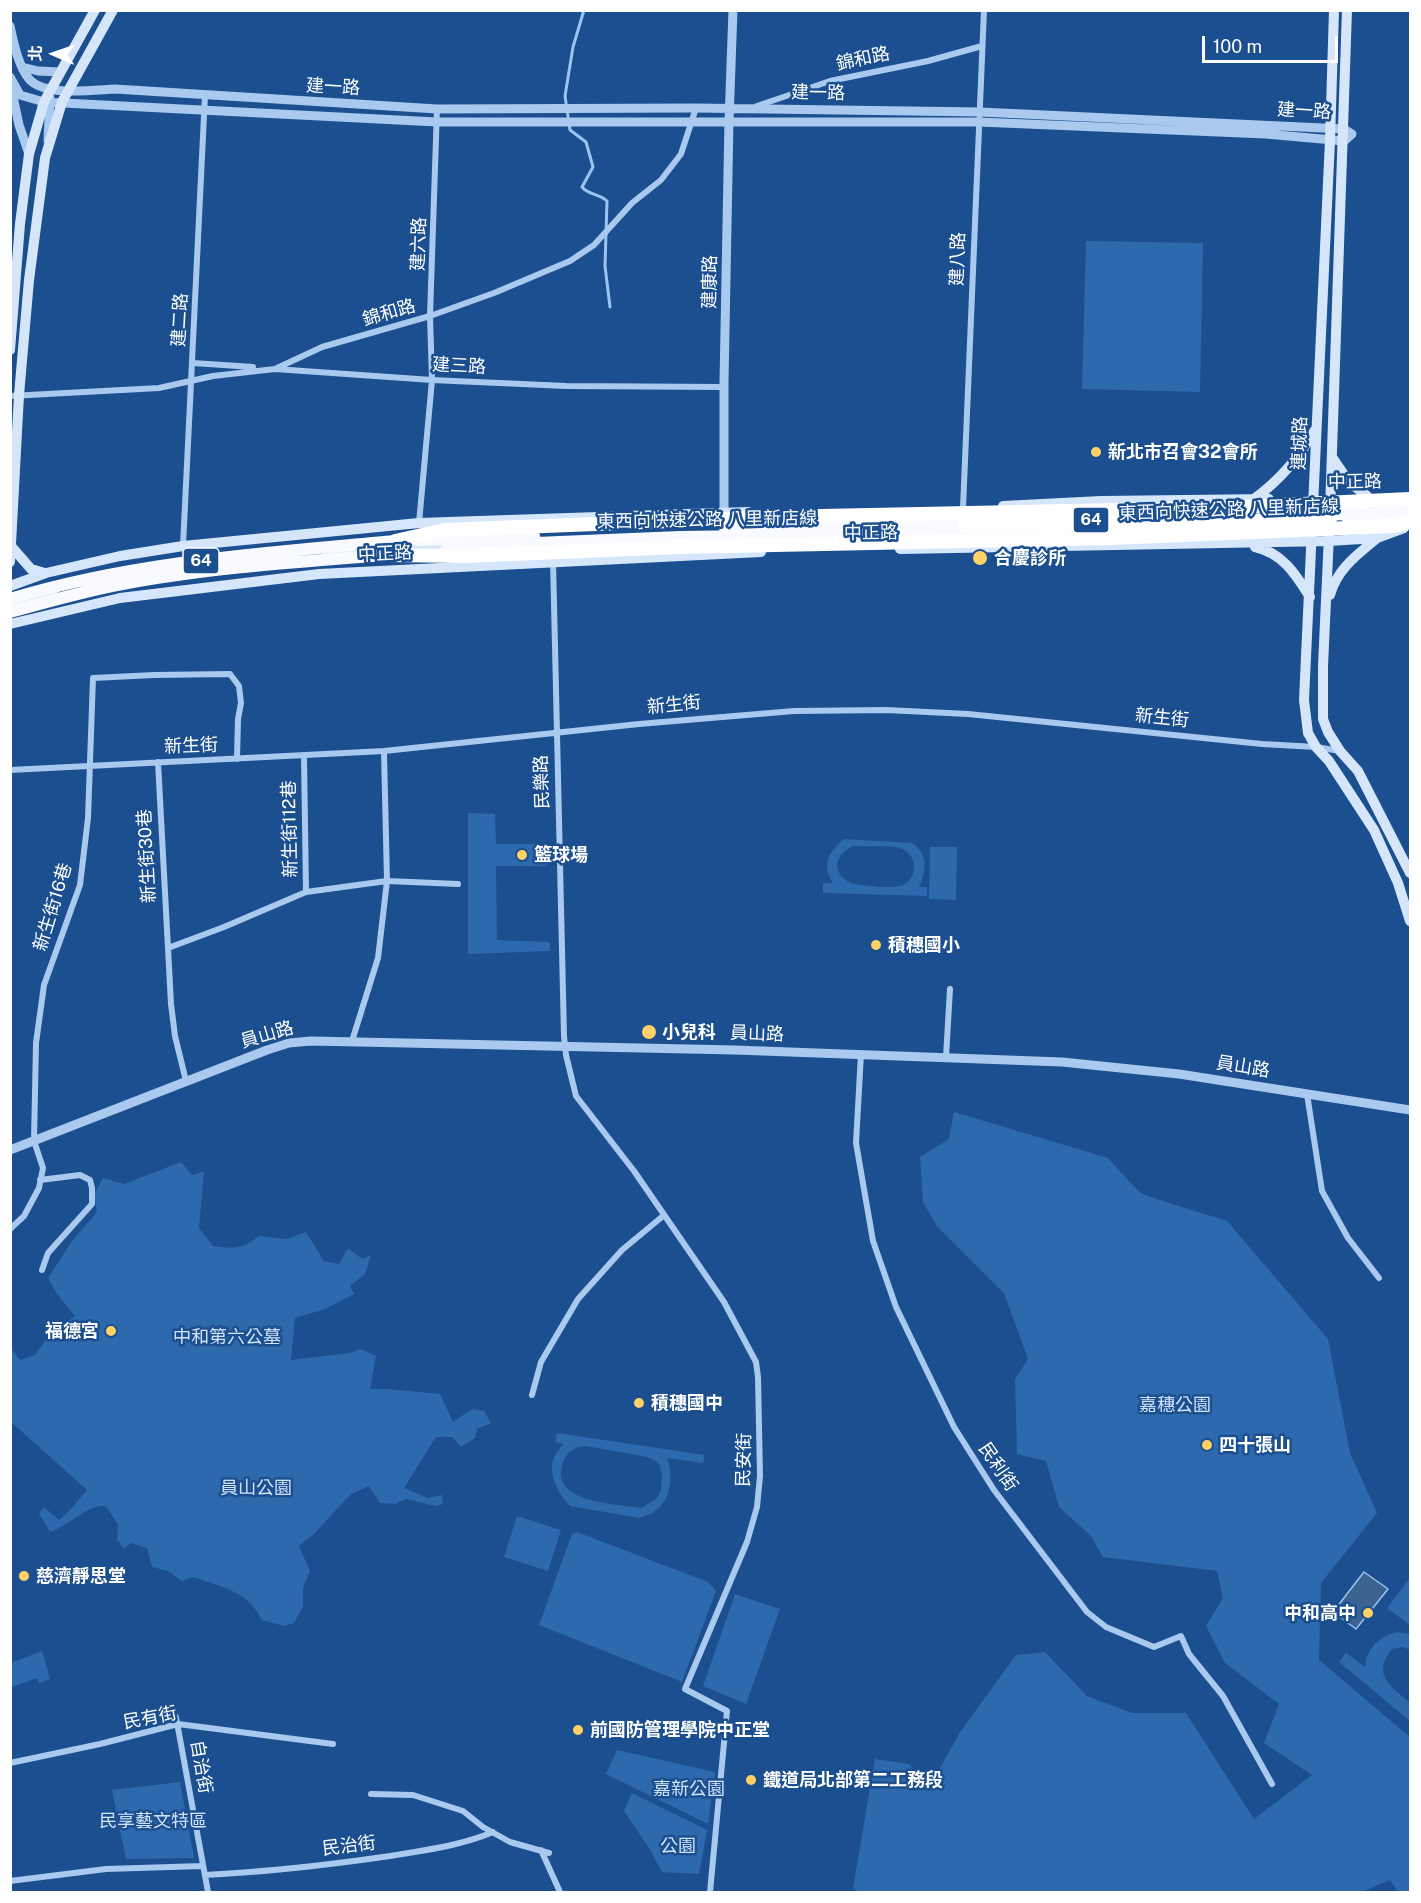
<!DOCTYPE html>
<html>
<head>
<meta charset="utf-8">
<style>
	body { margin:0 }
	#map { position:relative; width:1421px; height:1903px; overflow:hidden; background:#1b4f8f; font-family:"Public Sans","Noto Sans TC",sans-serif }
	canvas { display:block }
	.frame { position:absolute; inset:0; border:12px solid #fff; pointer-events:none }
	.north { position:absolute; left:24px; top:24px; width:60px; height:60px; -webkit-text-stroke:4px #1b4f8f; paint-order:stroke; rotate:272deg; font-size:16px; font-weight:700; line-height:24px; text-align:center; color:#fff }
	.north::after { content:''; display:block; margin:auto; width:21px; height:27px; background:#fff; clip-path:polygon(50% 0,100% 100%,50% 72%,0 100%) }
	.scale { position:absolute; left:1202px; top:36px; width:136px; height:27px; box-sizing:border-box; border:3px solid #fff; border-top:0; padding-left:8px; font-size:18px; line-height:21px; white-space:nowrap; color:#fff; -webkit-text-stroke:4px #1b4f8f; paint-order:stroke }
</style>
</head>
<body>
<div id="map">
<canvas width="1421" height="1903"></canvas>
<div class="frame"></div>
<div class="north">北</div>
<div class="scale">100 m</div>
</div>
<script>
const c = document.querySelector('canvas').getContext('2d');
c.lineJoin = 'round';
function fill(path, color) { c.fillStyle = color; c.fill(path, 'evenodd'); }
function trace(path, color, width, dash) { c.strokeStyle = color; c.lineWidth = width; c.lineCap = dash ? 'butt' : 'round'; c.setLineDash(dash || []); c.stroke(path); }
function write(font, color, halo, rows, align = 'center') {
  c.font = font + ' "Public Sans","Noto Sans TC",sans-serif'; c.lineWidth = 5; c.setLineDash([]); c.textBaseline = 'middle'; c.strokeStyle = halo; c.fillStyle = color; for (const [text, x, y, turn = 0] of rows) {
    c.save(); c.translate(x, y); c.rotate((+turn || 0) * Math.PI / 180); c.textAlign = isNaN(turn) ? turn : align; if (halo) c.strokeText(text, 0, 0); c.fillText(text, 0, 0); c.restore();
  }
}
fill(new Path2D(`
	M1086 241 1203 243 1200 392 1082 389Z
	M468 813 495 814 496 844H547V866H496L497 940 550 942V951L468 954Z
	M844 839 912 843C928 854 927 870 919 887H927V896L823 893V883H833C821 865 829 851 844 839ZM853 846C864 847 892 845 900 848 919 854 919 882 899 886 887 889 865 885 852 884 831 873 833 856 853 846Z
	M930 847H957L956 900 929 899Z
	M954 1112 1108 1158 1138 1191 1147 1196 1227 1221 1328 1339 1350 1453 1377 1513 1321 1583 1319 1660 1410 1737V1892H1398L1390 1880 1362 1892H858L853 1888 875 1759 909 1764 930 1786 960 1732 1016 1655 1045 1652 1087 1696 1132 1713H1186L1254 1819 1312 1775 1264 1743 1279 1704 1225 1663 1206 1626 1223 1598 1217 1571 1103 1557 1090 1535 1059 1507 1046 1461 1017 1454 1015 1379 1028 1359 1004 1293 936 1225 923 1202 920 1157 949 1139Z
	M181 1162 192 1175 204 1171 199 1228 213 1246C233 1249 243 1249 259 1236L286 1239 306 1232 324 1261 339 1264 348 1248 362 1259 371 1255 365 1274 350 1286 354 1294 325 1309 295 1318 291 1360 349 1353 361 1349 376 1356 370 1389H388L440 1394 453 1422 472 1409 484 1411 491 1423 477 1429 475 1438 461 1447 452 1437H436L404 1488 428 1498 442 1495 443 1504 436 1506 406 1499 395 1504 380 1503 369 1486 351 1494 313 1535 299 1546 310 1571 303 1588V1606L294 1623 284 1626 262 1620C247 1590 223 1588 194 1577L182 1581 168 1571 152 1567 147 1548 131 1543 124 1549 117 1539 118 1525 106 1506C85 1505 71 1525 50 1532L39 1514 44 1507 59 1520 70 1510 87 1490 10 1421V1347L20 1360 35 1355 49 1335 75 1316 57 1294 48 1278 72 1241 97 1212 94 1195 103 1178 124 1184Z
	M557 1433 705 1455 703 1463 667 1458C676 1483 668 1512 639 1518L570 1506C554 1489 542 1462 564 1444L555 1442ZM586 1446 647 1457 656 1461 660 1466 662 1475 661 1490 657 1498 641 1508C616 1504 545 1503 564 1460 568 1451 576 1447 586 1446Z
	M517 1516 561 1530 548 1571 504 1557Z
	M577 1532 708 1582 716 1591 682 1682 539 1625 572 1534Z
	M1410 1578V1625L1387 1608Z
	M735 1594 780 1609 746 1704 703 1686Z
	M1397 1632 1410 1634V1650L1403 1647 1392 1649C1371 1675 1391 1686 1410 1703V1721L1339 1662 1346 1653 1365 1667C1367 1648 1378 1637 1397 1632Z
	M42 1651 50 1679 39 1683 37 1678 11 1687V1663Z
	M617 1750 715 1772 708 1824 606 1774Z
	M180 1782 194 1858 126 1859 112 1790Z
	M632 1793 707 1830 699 1874 662 1872 649 1848 624 1811Z`), '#2e69ad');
const water = new Path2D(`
	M1364 1572 1388 1589 1356 1629 1333 1612Z`);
fill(water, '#3c6290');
trace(water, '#9cc4f0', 1.5);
trace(new Path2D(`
	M584 10 573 47 565 96 570 130 586 142 593 167 582 187C588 195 600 194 607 201L605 266 610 307`), '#9cc4f0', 3);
trace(new Path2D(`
	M757 106 830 81 928 61 982 46
	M193 363 253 367
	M275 369 432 380 566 386 724 387
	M10 396 159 388 213 376 275 369 322 347 430 316 494 293 570 261 594 245 632 203 661 180 681 154 696 108
	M963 508 984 10
	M419 523 432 380 430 316 437 109
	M183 546 205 95
	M553 560 564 1036 566 1055 576 1096 634 1171 724 1302 756 1362 758 1377 760 1476 757 1507 747 1542 685 1689 727 1711 710 1892
	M304 756 306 892 387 881 458 884
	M158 762 171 1004 175 1036 186 1081
	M10 770 384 751 639 724 794 711 886 710 968 714 1262 744 1316 747 1340 751
	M168 948 224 927 306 892
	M352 1041 378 958 387 881 384 751
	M861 1054 856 1143 873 1241 896 1307 954 1427 994 1490 1087 1612 1106 1627 1154 1647 1181 1636 1189 1654 1223 1696 1272 1784
	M946 1057 950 989
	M1307 1094 1322 1191 1348 1238 1379 1278
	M40 1180 80 1175 90 1180 92 1188V1204L48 1253 42 1270
	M10 1229 24 1216 39 1188 43 1168 34 1141 36 1043 44 985 80 885 88 818 93 678 154 675 230 674 239 686 241 703 238 719 237 759
	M532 1395 541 1362 578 1299 622 1250 663 1216
	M176 1717 208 1892
	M10 1763 100 1744 178 1724 333 1744
	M371 1794 413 1795 463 1811 483 1827 510 1842 549 1853
	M541 1850 560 1892
	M205 1875C267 1872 328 1865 390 1856 425 1850 460 1846 493 1832
	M10 1881 106 1869 203 1866`), '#a9c9ee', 6);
trace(new Path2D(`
	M10 26C14 44 18 65 29 79 45 97 93 90 115 89L437 109 696 108 980 112 1344 129 1352 134 1344 141 1266 134 979 122H437L44 102 20 95 10 77
	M22 67 38 71 60 72
	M11 87 19 125 29 154
	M48 141 50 98
	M724 518V382L729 121 733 10
	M10 1150 267 1050 289 1043 311 1041 735 1050 1062 1062 1179 1074 1410 1110`), '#a9c9ee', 9);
trace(new Path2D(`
	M1334 10 1330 140 1304 700 1308 733 1316 747 1329 761 1374 830 1398 883 1410 921
	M10 350 20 224 29 154 44 102 95 10
	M1332 457 1349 482 1367 496
	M1254 499C1280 480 1299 458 1315 430
	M1003 506 1101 501 1269 499
	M1330 510 1347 10
	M1329 535 1323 666V719L1328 732 1340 751 1358 771 1410 873
	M11 546 31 569 45 573
	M1255 547C1283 553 1296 575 1310 597
	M900 549 1329 541 1377 538 1404 528
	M327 553 452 544
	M10 562 19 395 29 280 45 158 62 102 113 10
	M10 586 46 573 120 556 183 546 419 523 748 512
	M1330 595C1337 569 1357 555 1376 539
	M10 605 53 593
	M10 624 120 598 319 574 761 552`), '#d6e6fa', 10);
trace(new Path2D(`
	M10 599C135 561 266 553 395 541
	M10 612C46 602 81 592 117 585 205 568 296 562 385 555`), '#f8faff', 12);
trace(new Path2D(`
	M1349 519 1361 520 1410 515`), '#fff', 14);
trace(new Path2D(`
	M1319 515 1378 513 1410 508
	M725 528 972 523
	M417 540 534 536
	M446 550 536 543 680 537 1148 530`), '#f8faff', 12);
trace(new Path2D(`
	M964 526 1330 519
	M395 541 444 530 772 517 1215 508 1410 499
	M385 555 465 556 679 547 1112 538 1394 526 1410 522`), '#fff', 14);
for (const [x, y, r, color] of [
	[1096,452,6,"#ffd166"],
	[980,558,8,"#ffd166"],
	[522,855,6,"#ffd166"],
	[876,945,6,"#ffd166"],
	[649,1032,8,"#ffd166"],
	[111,1331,6,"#ffd166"],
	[639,1403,6,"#ffd166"],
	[1207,1445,6,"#ffd166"],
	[24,1576,6,"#ffd166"],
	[1368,1613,6,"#ffd166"],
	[578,1730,6,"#ffd166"],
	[751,1780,6,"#ffd166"]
]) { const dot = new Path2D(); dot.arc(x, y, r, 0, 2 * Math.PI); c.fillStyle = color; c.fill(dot); trace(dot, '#1b4f8f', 2); }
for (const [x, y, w] of [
	[1091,520,36],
	[201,561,36]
]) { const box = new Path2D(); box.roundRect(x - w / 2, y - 13, w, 26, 4.5); c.fillStyle = '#1b4f8f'; c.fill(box); trace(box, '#fff', 1.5); }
write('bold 16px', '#fff', null, [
	["64",1091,520],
	["64",201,561]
]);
write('18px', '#fff', '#1b4f8f', [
	["錦和路",863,59,-12],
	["建一路",333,87,3],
	["建一路",818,93,1],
	["建一路",1304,111,3],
	["建六路",419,244,-88],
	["建八路",958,259,-88],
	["建康路",710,282,-89],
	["錦和路",389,313,-16],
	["建二路",180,320,-87],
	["建三路",459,366,3],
	["連城路",1300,443,-88],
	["中正路",1355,482,-1],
	["東西向快速公路 八里新店線",1229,510,-2],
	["東西向快速公路 八里新店線",707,520,-1],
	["中正路",871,533,-1],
	["中正路",385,554,-3],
	["新生街",674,705,-6],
	["新生街",1162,718,6],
	["新生街",191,746,-2],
	["民樂路",542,782,-92],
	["新生街112巷",290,829,-91],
	["新生街30巷",147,856,-93],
	["新生街16巷",53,907,-73],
	["員山路",757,1034,2],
	["員山路",267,1035,-16],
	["員山路",1243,1067,9],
	["民安街",744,1460,-89],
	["民利街",998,1467,56],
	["民有街",150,1718,-11],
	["自治街",201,1767,80],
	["民治街",349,1846,-7]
]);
write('bold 18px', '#fff', '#1b4f8f', [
	["新北市召會32會所",1108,452],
	["合慶診所",994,558],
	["籃球場",534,855],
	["積穗國小",888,945],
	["小兒科",662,1032],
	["福德宮",99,1331,"right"],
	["積穗國中",651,1403],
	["四十張山",1219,1445],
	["慈濟靜思堂",36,1576],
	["中和高中",1356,1613,"right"],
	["前國防管理學院中正堂",590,1730],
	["鐵道局北部第二工務段",763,1780]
], 'left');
write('18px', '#cfe3fa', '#1b4f8f', [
	["中和第六公墓",227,1337],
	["嘉穗公園",1175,1405],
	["員山公園",256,1488],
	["嘉新公園",689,1789],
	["民享藝文特區",153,1821],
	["公園",678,1846]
]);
</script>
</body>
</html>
